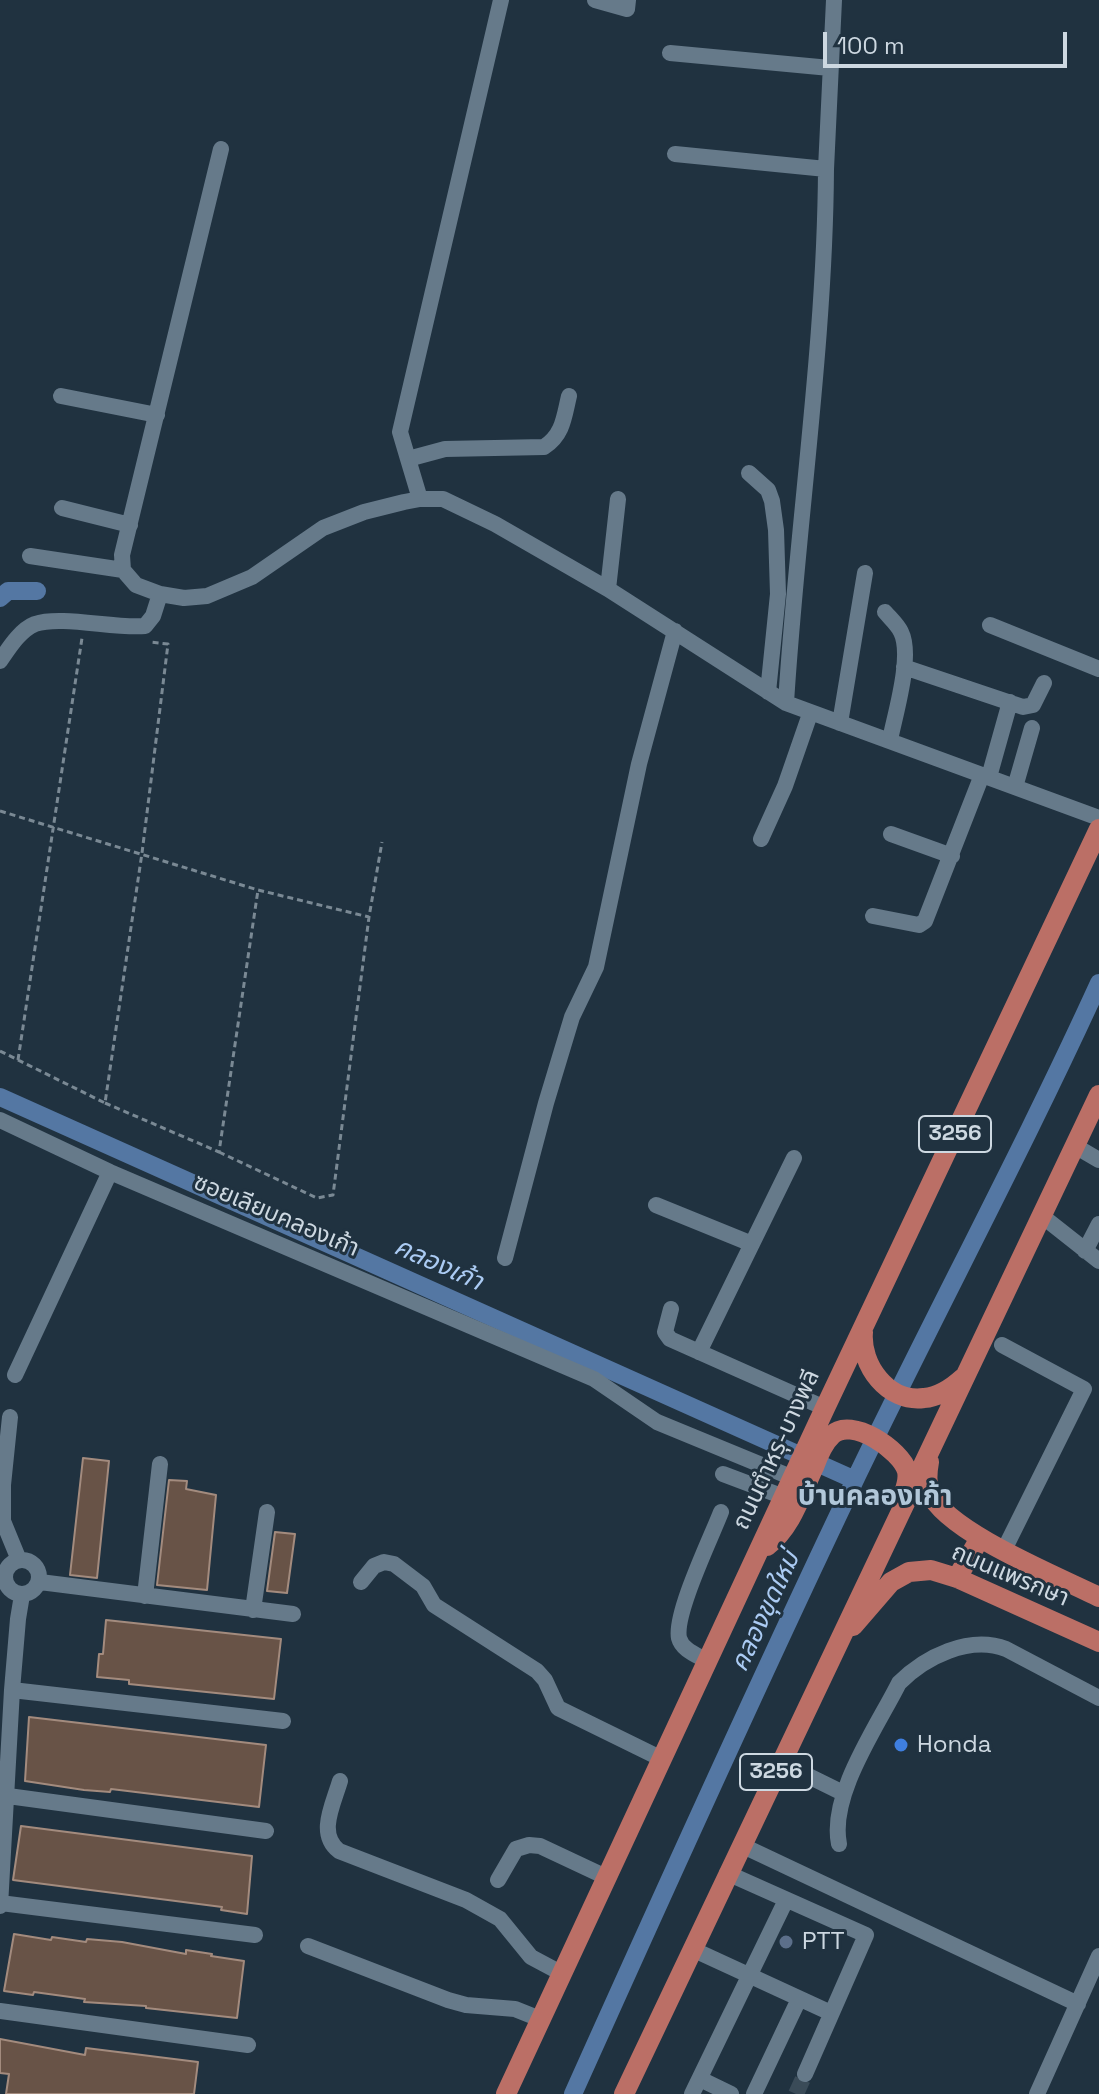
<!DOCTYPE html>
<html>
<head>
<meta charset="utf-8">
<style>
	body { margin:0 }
	#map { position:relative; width:1099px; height:2094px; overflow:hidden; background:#203240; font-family:"Space Grotesk",sans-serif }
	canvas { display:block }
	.scale { position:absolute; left:823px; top:32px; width:244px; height:36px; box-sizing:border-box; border:4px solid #cdd8e1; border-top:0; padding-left:10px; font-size:24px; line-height:28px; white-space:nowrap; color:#cdd8e1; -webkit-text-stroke:6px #203240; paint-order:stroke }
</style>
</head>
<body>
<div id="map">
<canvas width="1099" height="2094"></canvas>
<div class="scale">100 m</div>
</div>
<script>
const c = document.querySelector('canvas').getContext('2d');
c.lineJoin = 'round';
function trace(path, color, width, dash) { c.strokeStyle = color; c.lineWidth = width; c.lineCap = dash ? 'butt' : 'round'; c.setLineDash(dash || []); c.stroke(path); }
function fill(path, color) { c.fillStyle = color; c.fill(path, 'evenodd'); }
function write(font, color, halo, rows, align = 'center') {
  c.font = font + ' "Space Grotesk","Noto Sans Thai",sans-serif'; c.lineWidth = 6; c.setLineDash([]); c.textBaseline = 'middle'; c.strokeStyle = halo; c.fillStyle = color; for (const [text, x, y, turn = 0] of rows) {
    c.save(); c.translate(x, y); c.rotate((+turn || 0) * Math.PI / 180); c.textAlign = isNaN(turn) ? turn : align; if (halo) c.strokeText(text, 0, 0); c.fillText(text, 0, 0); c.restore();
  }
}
trace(new Path2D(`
	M0 598 8 591H37
	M0 1097 855 1480
	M573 2094C665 1889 757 1685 854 1482 934 1315 1022 1152 1099 983`), '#5477a3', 18);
const building = new Path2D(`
	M83 1458 109 1461 97 1578 70 1575Z
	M169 1480 187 1481 186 1489 216 1495 207 1590 157 1585Z
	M275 1532 295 1534 287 1593 267 1591Z
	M106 1620 281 1639 274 1699 129 1684V1680L97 1677 99 1654H103Z
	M29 1717 266 1745 259 1807 111 1789 110 1792 84 1790 25 1781Z
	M21 1826 252 1856 247 1914 221 1910 222 1907 13 1880Z
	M14 1934 51 1940 52 1937 86 1942 87 1939 122 1942 186 1954V1950L212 1954 211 1956 244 1961 237 2018 146 2008V2006L84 2002 85 1999 34 1992 33 1995 4 1991Z
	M0 2039 85 2055 86 2048 198 2062 194 2094H6L9 2074 0 2073Z`);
fill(building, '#685347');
trace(building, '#a38b7e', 2);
trace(new Path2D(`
	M796 2094 805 2074`), '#3a4b58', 16, [16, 8]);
trace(new Path2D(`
	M0 811 258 890 369 917
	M0 1051 105 1103 142 853 168 644 150 642
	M18 1060 82 638
	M105 1103 219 1152 258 890
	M219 1152 317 1198 333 1195 369 917 382 842`), '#7a8994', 3, [6, 4]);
trace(new Path2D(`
	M595 0 627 9 628 0
	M670 53 830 68
	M221 149 122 555 123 570 136 585 160 594 184 598 207 596 252 577 323 528 364 512 404 502 420 499H443L495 524 608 589 786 703 1099 818
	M675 154 826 169C825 347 797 525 786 703
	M826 169 834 0
	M61 396 157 415
	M408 459 400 432 501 0
	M749 473 768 490 772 501 776 530 778 594 768 692
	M420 499 408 459 445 449 544 447C563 435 564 417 569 396
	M62 508 130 525
	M30 556 123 570
	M608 589 618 499
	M885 612C890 618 898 625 901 632 913 656 895 714 890 740
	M990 625 1099 669
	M0 661C9 648 20 630 35 624 61 615 115 629 145 626L153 616 160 594
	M904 667 1023 707 1033 705 1044 683
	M840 723 865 573
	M989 777 1010 702
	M1015 787 1032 728
	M891 834 952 856
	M761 839 785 786 810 714
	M873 916 919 925 925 921 982 775
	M0 1120 110 1172 594 1379 657 1422 793 1478
	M1075 1146 1099 1160
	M656 1205 752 1244
	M1042 1216 1099 1261
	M1085 1251 1099 1224
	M505 1258 546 1103 572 1017 596 967 639 764 675 631
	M671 1309 665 1332 670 1339 825 1408
	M1002 1345 1084 1389 1004 1550
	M699 1352 794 1158
	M15 1375 110 1172
	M10 1417 3 1485V1521L19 1560
	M723 1474 784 1497
	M5 1577a17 17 0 1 1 34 0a17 17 0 1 1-34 0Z
	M40 1582 293 1614
	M361 1582 374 1566 384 1562 394 1564 423 1586 434 1605 537 1671 545 1680 558 1708 662 1759
	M145 1596 160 1464
	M253 1610 267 1512
	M707 1661C697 1655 682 1650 679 1638 674 1614 711 1538 721 1512
	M12 1690 283 1721
	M780 1762 843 1793
	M340 1781C333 1805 317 1834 339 1851L466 1900 500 1919 531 1957 561 1973
	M8 1796 266 1831
	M839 1844C829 1795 877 1727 899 1683 925 1657 969 1635 1006 1649L1099 1698
	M741 1845 1078 2004
	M727 1873 866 1935 805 2074
	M498 1880 516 1849 529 1845 540 1846 606 1877
	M0 1903 255 1935
	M0 1906 12 1690 18 1619 22 1595
	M308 1946 448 2000 466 2005 515 2009 540 2019
	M692 1949 831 2013
	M0 2011 248 2045
	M700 2079 731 2094
	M692 2094 786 1900
	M754 2094 799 1999
	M1037 2094 1099 1956`), '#667a8a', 16);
trace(new Path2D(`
	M863 1332C860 1365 888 1403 924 1398 939 1397 952 1388 963 1378
	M929 1462C927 1473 926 1483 930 1493 947 1532 1059 1577 1099 1597
	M767 1546C792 1527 801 1494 814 1467 818 1456 823 1443 832 1435 851 1416 901 1450 907 1471 909 1480 906 1487 903 1495
	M957 1578 980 1538
	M853 1626 891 1582 909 1572 931 1570 957 1578 1099 1642
	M506 2094 825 1408 1099 829
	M624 2094 1099 1095`), '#bb6f66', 20);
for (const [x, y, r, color] of [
	[901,1745,8,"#3f7fe0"],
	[786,1942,8,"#5c6f8a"]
]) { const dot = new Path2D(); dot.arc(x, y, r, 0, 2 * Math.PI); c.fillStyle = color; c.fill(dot); trace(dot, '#203240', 3); }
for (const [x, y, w] of [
	[955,1134,72],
	[776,1772,72]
]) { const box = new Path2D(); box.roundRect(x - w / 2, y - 18, w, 36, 6); c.fillStyle = '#203240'; c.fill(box); trace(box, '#cdd8e1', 2); }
write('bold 22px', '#cdd8e1', null, [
	["3256",955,1134],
	["3256",776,1772]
]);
write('24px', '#cdd8e1', '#203240', [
	["ซอยเลียบคลองเก้า",276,1216,23],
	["ถนนตำหรุ-บางพลี",777,1450,-65],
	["ถนนแพรกษา",1010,1576,23]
]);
write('24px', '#cdd8e1', '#203240', [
	["Honda",917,1745],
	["PTT",802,1942]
], 'left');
write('italic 26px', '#abcbf3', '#203240', [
	["คลองเก้า",438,1265,24],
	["คลองขุดใหม่",766,1612,-65]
]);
write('bold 28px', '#b1c7d9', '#203240', [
	["บ้านคลองเก้า",875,1497]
]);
</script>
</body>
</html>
